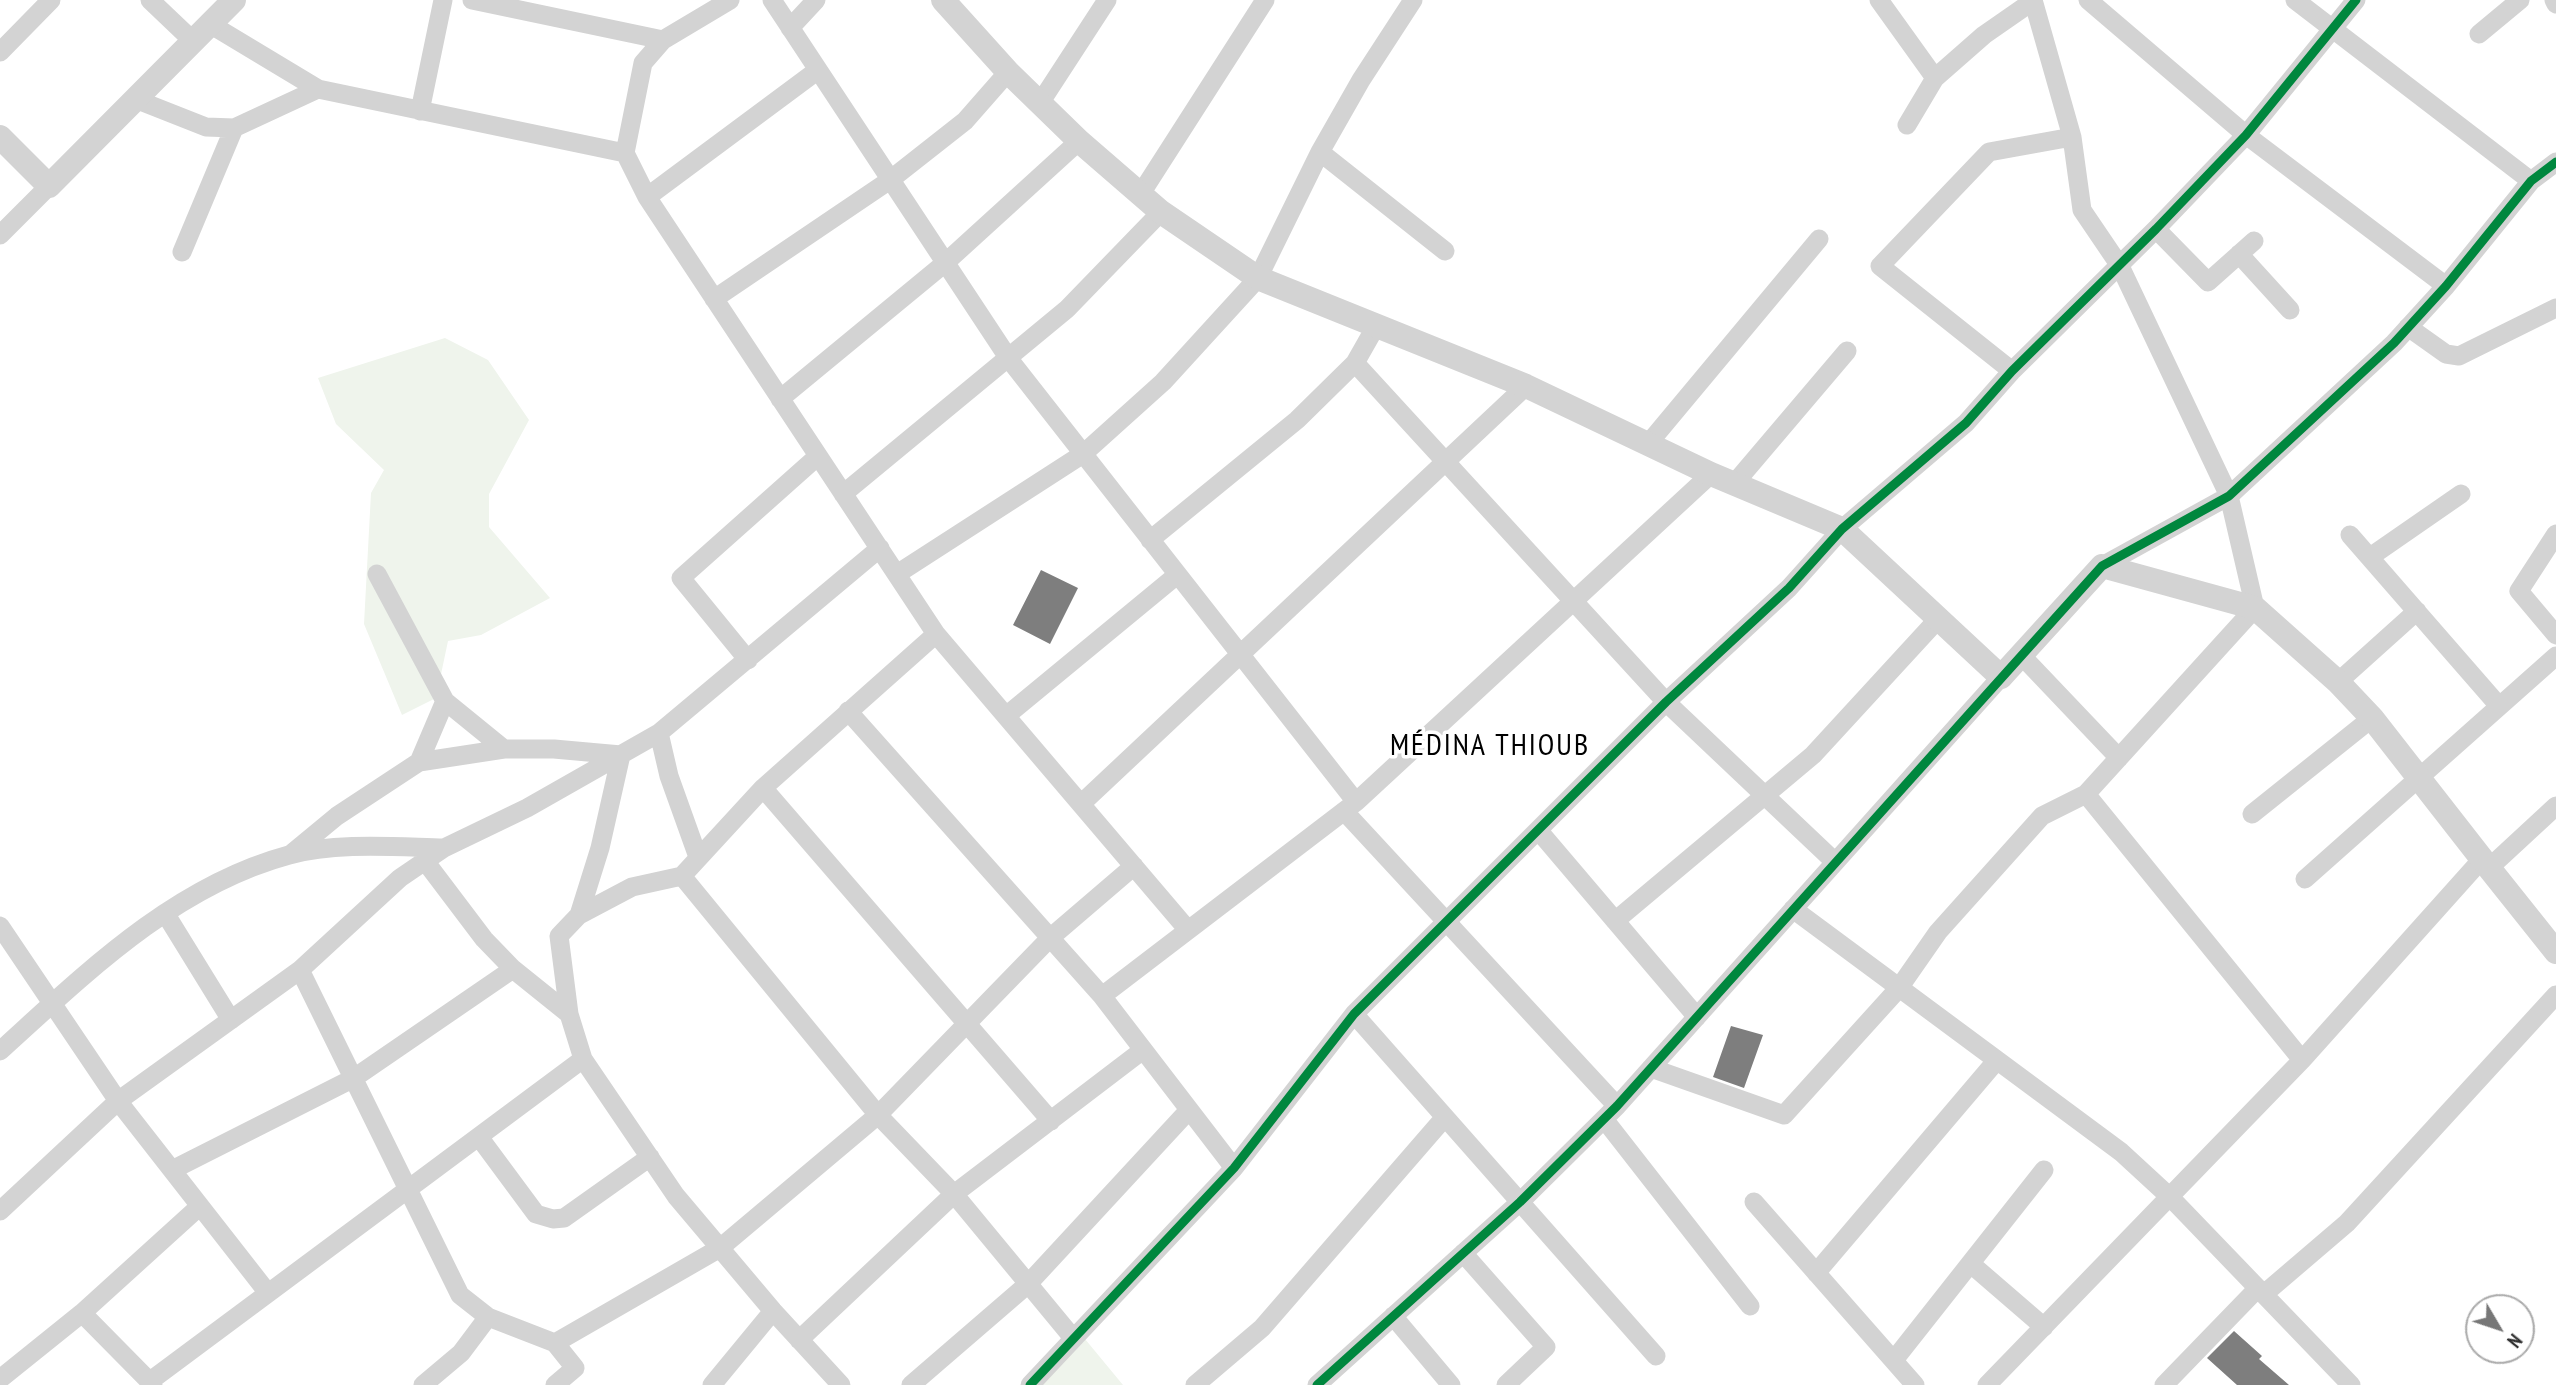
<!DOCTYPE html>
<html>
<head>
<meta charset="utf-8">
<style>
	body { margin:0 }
	#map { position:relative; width:2556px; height:1385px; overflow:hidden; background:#fff; font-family:"PT Sans Narrow",sans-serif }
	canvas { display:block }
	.north { position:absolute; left:2465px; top:1294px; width:70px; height:70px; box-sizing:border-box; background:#fff; border:2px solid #ababab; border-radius:50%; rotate:129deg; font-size:19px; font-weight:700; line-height:28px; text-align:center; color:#2e2e2e }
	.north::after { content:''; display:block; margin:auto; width:24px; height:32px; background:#777; clip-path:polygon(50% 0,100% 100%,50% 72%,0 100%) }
</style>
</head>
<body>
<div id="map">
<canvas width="2556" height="1385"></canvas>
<div class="north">N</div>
</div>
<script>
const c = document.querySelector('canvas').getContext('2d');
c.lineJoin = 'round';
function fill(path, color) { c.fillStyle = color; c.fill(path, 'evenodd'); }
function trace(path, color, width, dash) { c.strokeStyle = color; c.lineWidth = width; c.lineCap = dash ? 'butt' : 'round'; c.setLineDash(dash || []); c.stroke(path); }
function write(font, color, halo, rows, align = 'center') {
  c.font = font + ' "PT Sans Narrow",sans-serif'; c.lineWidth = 7; c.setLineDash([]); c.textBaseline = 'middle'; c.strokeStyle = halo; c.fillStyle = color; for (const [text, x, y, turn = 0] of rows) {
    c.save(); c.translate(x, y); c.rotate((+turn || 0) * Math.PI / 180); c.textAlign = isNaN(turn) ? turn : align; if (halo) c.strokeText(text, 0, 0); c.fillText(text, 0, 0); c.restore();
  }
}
fill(new Path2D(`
	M445 338 488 360 529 420 489 494V527L550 598 481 635 448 641 436 698 402 715 364 624 371 493 384 470 336 424 318 378Z
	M1085 1339 1123 1385H1041Z`), '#eff4ec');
fill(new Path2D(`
	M1041 570 1078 588 1050 644 1013 625Z
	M1731 1026 1763 1035 1744 1088 1713 1077Z
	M2234 1331 2262 1356 2259 1359 2289 1385H2237L2207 1358Z`), '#7e7e7e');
trace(new Path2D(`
	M150 0 193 41
	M472 0 663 40
	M730 0 663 40 643 63 625 153 647 197 936 634 1188 930
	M772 0 1009 359 1356 802
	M1879 0 1935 78
	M2088 0 2246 135 2446 286
	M2295 0 2531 181
	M2554 0 2556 4
	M210 24 318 89
	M790 28 816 0
	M2479 34 2520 0
	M0 52 51 0
	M135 99 206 127 234 128 318 89 625 153
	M1040 103 1107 0
	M420 111 443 0
	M1907 125 1935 78 1984 35 2033 1
	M1320 152 1445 251
	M1140 195 1265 0
	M647 197 818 70
	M2156 229 2208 282 2254 241
	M0 235 49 186
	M182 252 234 128
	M2239 254 2290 310
	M714 299 890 180 965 121 1008 72
	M2408 327 2446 354 2459 356 2556 308
	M1355 363 1666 702 1835 862
	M2012 371 1880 266 1989 152 2072 137
	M780 399 945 263 1079 141
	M1648 444 1819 239
	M1734 484 1847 351
	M843 494 1067 309 1161 212
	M2556 534 2519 591 2556 635
	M2350 535 2499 706
	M1150 540 1297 420 1355 363 1376 326
	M2370 557 2461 494
	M2102 566 2229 496 2394 343 2446 286 2531 181 2556 162
	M377 574 445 701 419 762
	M897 574 1083 454 1163 382 1258 278 1320 152 1361 80 1413 0
	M2021 655 2119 758
	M748 660 681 578 818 456
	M2338 682 2417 611
	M445 701 504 749
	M848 711 1102 996 1234 1168
	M1006 716 1177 575
	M659 733 669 776 698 857
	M763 788 1051 1121
	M2086 794 2302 1060
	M1081 804 1526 386
	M1344 811 1617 1106
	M2252 814 2372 718
	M1538 830 1697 1017
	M291 854 337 816 419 762 504 749H554L621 755 600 848 579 915
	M425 861 484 939 513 969 569 1014
	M682 876 878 1115 954 1194 1073 1338
	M2305 879 2556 656
	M1793 909 2121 1152 2171 1198 2351 1385
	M165 913 231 1020
	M1615 921 1813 755 1939 618
	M0 926 118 1101 268 1293
	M300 970 460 1295 488 1317 555 1343 575 1368 555 1385
	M1102 996 1356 802 1711 474
	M1354 1014 1656 1356
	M0 1051C86 973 174 886 289 855 336 842 396 847 444 848
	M1651 1068 1784 1115 1899 988 1938 932 2042 816 2086 794 2255 608 2229 496 2120 266 2082 210 2072 137 2033 0
	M1604 1119 1750 1306
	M479 1137 536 1214 553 1219 564 1218 650 1157
	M172 1170 354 1078 513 969
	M1754 1202 1915 1385
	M0 1211 118 1101 300 970 400 878 444 848 527 808 659 733 880 548
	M1463 1253 1546 1347 1506 1385
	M1971 1264 2044 1327
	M1816 1273 1997 1060
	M2264 1294 2347 1223 2556 995
	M1393 1316 1451 1385
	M799 1340 954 1194 1143 1050
	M555 1343 720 1248 878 1115 1050 938 1134 866
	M1894 1360 2044 1170
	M0 1379 82 1313
	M150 1381 583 1059
	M153 1385 82 1313 200 1206
	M423 1385 461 1353 488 1317
	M712 1385 773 1311
	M841 1385 773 1311 676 1196 583 1059 569 1014 559 936 579 915 632 887 682 876 763 788 936 634
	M911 1385 1028 1284 1189 1110
	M1030 1385 1234 1168 1354 1014 1666 702 1789 588 1842 529 1966 423 2012 371 2156 229 2246 135 2356 0
	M1195 1385 1262 1328 1445 1117
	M1317 1385 1520 1202 1617 1106 2001 677
	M1987 1385 2302 1060 2482 859 2489 868 2556 806
	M2164 1385 2258 1288`), '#d3d3d3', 19);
trace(new Path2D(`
	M943 0 1008 72 1079 141 1161 212 1258 278 1526 386 1711 474 1842 529 2001 677 2102 566 2255 608 2338 682 2372 718 2482 859
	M0 137 49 186 234 0
	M2489 868 2556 952`), '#d3d3d3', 24);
trace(new Path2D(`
	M1030 1385 1234 1168 1354 1014 1666 702 1789 588 1842 529 1966 423 2012 371 2156 229 2246 135 2356 0
	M1317 1385 1520 1202 1617 1106 2102 566 2229 496 2394 343 2446 286 2531 181 2556 162`), '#00873e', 9);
c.letterSpacing = '2px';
write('30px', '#000', '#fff', [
	["MÉDINA THIOUB",1490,746]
]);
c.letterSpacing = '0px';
</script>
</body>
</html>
